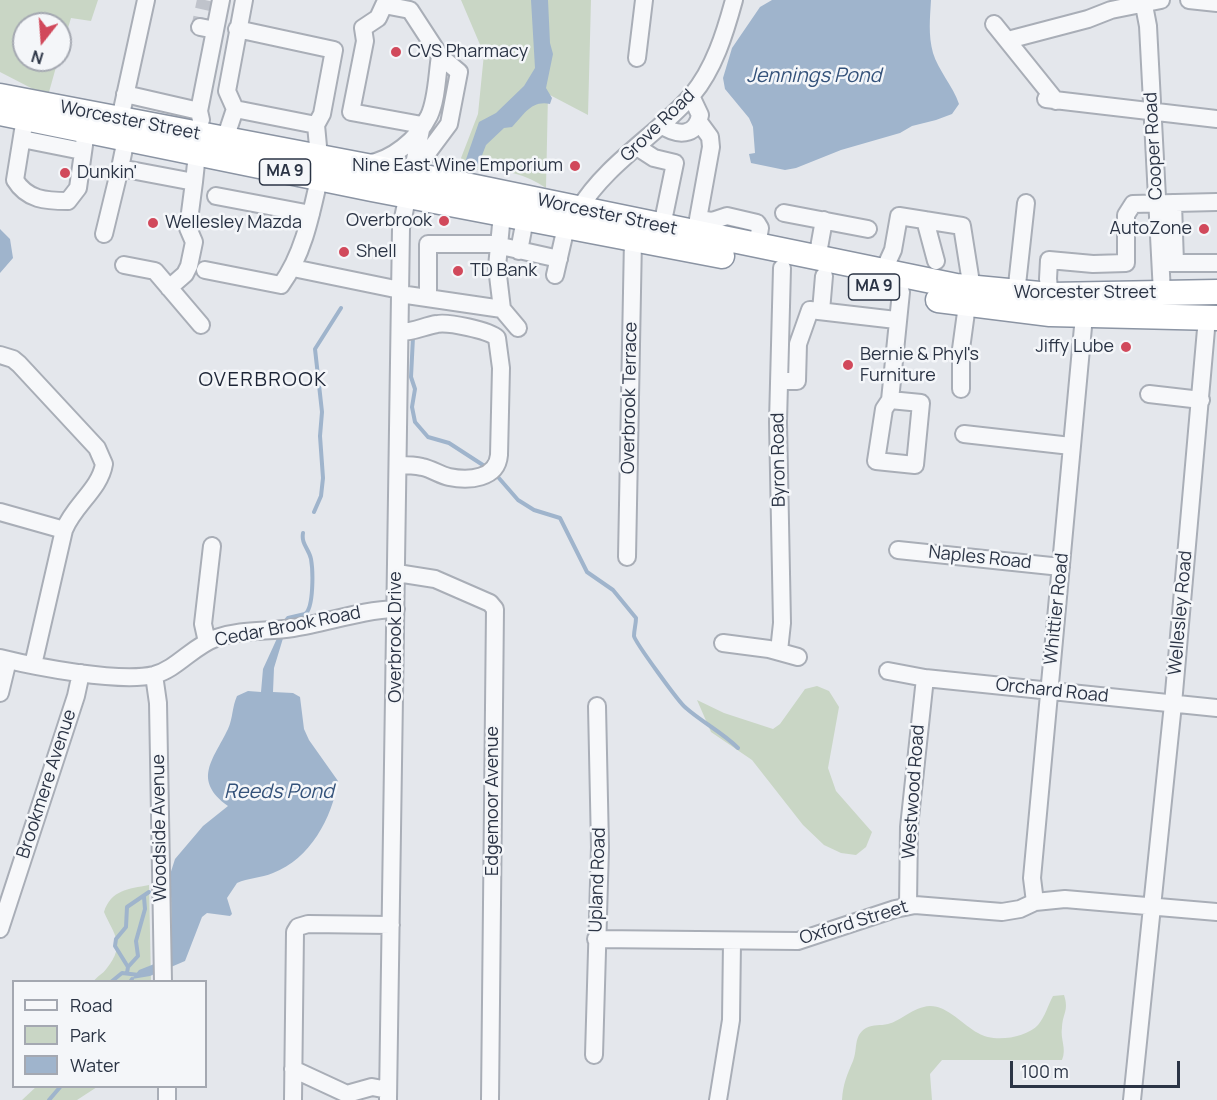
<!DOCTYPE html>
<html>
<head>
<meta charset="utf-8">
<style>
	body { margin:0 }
	#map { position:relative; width:1217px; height:1100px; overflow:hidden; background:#e4e7ec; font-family:Manrope,sans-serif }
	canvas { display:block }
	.legend { position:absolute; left:12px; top:980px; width:195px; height:108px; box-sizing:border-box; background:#f4f6f9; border:2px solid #a4a8b1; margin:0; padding:8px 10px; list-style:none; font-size:18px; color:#2b3445 }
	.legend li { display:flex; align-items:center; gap:12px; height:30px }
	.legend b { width:30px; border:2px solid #a4a8b1 }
	.north { position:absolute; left:12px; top:12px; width:60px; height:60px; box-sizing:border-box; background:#f4f6f9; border:2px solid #a4a8b1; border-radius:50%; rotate:197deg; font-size:16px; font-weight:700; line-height:24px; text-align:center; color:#2b3445 }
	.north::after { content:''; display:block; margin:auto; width:21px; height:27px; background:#d1495b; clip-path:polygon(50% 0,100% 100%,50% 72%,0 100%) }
	.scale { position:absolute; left:1010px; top:1061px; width:170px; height:27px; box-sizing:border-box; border:3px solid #2b3445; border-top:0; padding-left:8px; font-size:18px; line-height:21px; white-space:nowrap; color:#2b3445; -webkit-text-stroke:4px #f4f6f9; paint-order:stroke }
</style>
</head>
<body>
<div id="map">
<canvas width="1217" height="1100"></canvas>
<ul class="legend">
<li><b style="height:8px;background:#f7f8fa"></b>Road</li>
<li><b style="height:16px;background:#c9d6c5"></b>Park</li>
<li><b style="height:16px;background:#9fb4cc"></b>Water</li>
</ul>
<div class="north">N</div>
<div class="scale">100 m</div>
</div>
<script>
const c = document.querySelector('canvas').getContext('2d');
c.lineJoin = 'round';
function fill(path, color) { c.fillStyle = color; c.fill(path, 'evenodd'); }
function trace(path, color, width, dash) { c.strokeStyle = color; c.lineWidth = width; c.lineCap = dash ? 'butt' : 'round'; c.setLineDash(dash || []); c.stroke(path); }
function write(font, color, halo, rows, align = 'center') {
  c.font = font + ' Manrope,sans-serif'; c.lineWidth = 5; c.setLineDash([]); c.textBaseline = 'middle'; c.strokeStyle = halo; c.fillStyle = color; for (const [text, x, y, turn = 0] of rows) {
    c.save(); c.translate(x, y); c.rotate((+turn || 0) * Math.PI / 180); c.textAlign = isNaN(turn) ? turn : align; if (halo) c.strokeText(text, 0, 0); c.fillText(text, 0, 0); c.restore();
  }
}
fill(new Path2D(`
	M0 0H98L91 21 71 18 60 55V24H24V60H58L49 92 33 89 0 72Z
	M461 0H591L588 115 548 94 546 188C519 169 489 168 456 171L478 114 484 54Z
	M817 686 829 691 839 707 828 768 836 791 872 832 866 847 856 855 841 853 824 845 803 825 752 760 711 732 697 700 724 713 773 729 780 724 805 689Z
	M149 885 151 981 93 982C97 976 103 974 107 968 126 944 114 935 104 912 111 890 128 889 149 885Z
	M1064 995C1069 1011 1063 1012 1062 1027 1060 1040 1067 1048 1062 1060H942L930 1074 932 1100H842C843 1084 847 1075 853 1061 858 1049 853 1036 866 1028 874 1024 880 1026 888 1024 901 1021 913 1007 930 1006 948 1006 963 1025 978 1033 993 1043 1026 1038 1038 1025 1045 1017 1048 1005 1053 996Z
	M37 1086H97V1087L77 1100H22Z`), '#c9d6c5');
fill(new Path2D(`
	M531 0H548L550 43 553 54 546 88 552 98 550 104C531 100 524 115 512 127L504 128 486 145 476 171 463 168 479 122 496 113 524 86 535 68Z
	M772 0H931C930 18 928 35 933 53 938 70 953 86 959 104L952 114 936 120 912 126 900 133 841 150 796 168 785 170 751 163 749 154 755 153 753 127 749 118 725 89 723 78 732 48 760 7Z
	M0 229 10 239 13 258 0 273Z
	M279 634 284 635 274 668 273 692 293 693 300 697 304 729 309 740 338 781C332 818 310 859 273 873 261 878 248 878 237 883L227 898 232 914 230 916 207 913 202 917 185 961 150 976 132 979 139 970 172 957 171 894 168 881 175 859 203 826 228 806C192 780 213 760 228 729 233 718 232 707 237 696L248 691 261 692 263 669Z`), '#9fb4cc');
trace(new Path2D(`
	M413 337 411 377 415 389 412 407 415 422 428 437 449 443 486 467
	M498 477 518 500 534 510 560 518 587 572 613 590 636 618C636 624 634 630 634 636 635 642 680 704 686 708 703 723 722 732 738 748
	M314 512 321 496 323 478 320 436 322 412 315 349 341 308
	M284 623 288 618 305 614C314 608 313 570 311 559 309 549 301 544 303 533
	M128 967 138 956 136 941 145 909 144 897
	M127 973 128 967 115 946 116 939 126 927 127 907 149 892
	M111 982 122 973 139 975
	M130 982 132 979
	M49 1100 61 1086`), '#9fb4cc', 4);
trace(new Path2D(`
	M198 33 205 0`), '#bfc3cb', 16, [16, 8]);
const minor = new Path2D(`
	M1143 0 1148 26 1162 293
	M1189 0 1217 3
	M994 24 1056 101
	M200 27 215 30
	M237 29 334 50 322 114 316 125 319 157
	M1008 40 1088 19 1111 10 1161 0
	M637 58 644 0
	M125 94 199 111 201 120
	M1046 99 1217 119
	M235 109 316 125
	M199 111 221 0
	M25 118 15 180C27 200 46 201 68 201L78 188 86 131
	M120 119 146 0
	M699 122 710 137 711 147 698 219 712 221 727 216 757 223 760 228 757 247
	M661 125C677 136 696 137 700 115L691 96
	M22 139 82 151
	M126 139 120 168 194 182 197 154
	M225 139 235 109 227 91 244 0
	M637 147 654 158 675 163 662 226
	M367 164C392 160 417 140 429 116 437 99 437 74 440 56
	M417 167 449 124 459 72 440 56 410 10 384 5 378 18 363 28 365 41 351 112 422 125
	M216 196 311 214
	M1173 203 1175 263
	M579 209C607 163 657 135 692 95 714 69 725 33 734 0
	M784 213 868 229
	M502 214 497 267 502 309 518 328
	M925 220 936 261
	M104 234 120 168
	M519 251 525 219
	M817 259 824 220
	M1164 263H1217
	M124 265 155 271 201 325
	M293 268 400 290
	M205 270 281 285C303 255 311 215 319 179
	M883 272 893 250 899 216 962 226 972 289
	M555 275 566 227
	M169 288 185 274 189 266 194 242 188 228 194 182
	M400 294 502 309
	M1016 294 1026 203
	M1050 295 1048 279 1049 260 1093 264 1126 263V215L1133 204 1217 202
	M428 297V244H492L559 259
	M821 311 824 276
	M0 355 13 359 19 364 97 448 104 464C100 489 74 505 64 530L33 665
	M779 381H797L798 344 810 310 896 320
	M961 389V349L967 305
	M1149 394 1201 400
	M890 400 921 403 915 465 876 461 884 409 890 400 901 292
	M964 434 1071 446
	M398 465C406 465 414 465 422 467 432 469 440 475 449 477 469 481 497 479 499 455L501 368 497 338C489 330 448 322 437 324 424 326 414 332 400 332
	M0 512 64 530
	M898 550 1061 567
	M627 557 633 239
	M397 573 435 579 490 603 495 609 490 1100
	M207 642 203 624 212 546
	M723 643 769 649 798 657
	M779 651 782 623 778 422 782 268
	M0 658C36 667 119 683 154 675 177 669 193 646 216 638 242 629 267 632 293 628 327 623 361 610 396 609
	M888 671 925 678 1217 708
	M154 675 158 703 163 982
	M0 693 8 660
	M1035 902 1032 878 1084 316
	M908 905 909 827 925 678
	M0 929 76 696 81 673
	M596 939 798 941 895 909 915 905 1002 912 1020 909 1035 902 1065 899 1217 912
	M594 1055 600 847 597 706
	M293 1069 347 1094 372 1087 388 1090
	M167 1086V1100
	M293 1100 295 932 298 927 308 924 391 925
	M388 1100 401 228 422 125
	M718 1100 731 1020 732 942
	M1132 1100 1173 704 1207 318`);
const highway = new Path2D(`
	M0 96 456 183 956 286 1050 295 1217 292
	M0 113 372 189 722 256
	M938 300 1050 314 1217 318`);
trace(minor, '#a9aeb7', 20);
trace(highway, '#8b94a3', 27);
trace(minor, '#f7f8fa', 16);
trace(highway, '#fff', 24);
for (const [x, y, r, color] of [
	[396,52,6,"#d1495b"],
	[575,166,6,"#d1495b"],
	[65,173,6,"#d1495b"],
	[444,221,6,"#d1495b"],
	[153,223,6,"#d1495b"],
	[1204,229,6,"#d1495b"],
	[344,252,6,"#d1495b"],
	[458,271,6,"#d1495b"],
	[1126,347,6,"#d1495b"],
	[848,365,6,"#d1495b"]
]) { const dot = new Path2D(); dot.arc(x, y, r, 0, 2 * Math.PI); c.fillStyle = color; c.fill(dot); trace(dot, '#f4f6f9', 2); }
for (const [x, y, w] of [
	[285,172,51],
	[874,287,51]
]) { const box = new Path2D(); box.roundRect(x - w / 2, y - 13, w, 26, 4.5); c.fillStyle = '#f4f6f9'; c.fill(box); trace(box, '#2b3445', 1.5); }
write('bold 16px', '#2b3445', null, [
	["MA 9",285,172],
	["MA 9",874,287]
]);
write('18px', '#2b3445', '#f4f6f9', [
	["CVS Pharmacy",408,52],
	["Nine East Wine Emporium",563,166,"right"],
	["Dunkin'",77,173],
	["Overbrook",432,221,"right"],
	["Wellesley Mazda",165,223],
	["AutoZone",1192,229,"right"],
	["Shell",356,252],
	["TD Bank",470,271],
	["Jiffy Lube",1114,347,"right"],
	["Bernie & Phyl's",860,355],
	["Furniture",860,376]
], 'left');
write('18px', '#2b3445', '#f4f6f9', [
	["Worcester Street",130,121,11],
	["Grove Road",658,126,-44],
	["Cooper Road",1154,146,-93],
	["Worcester Street",607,215,12],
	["Worcester Street",1085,293],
	["Overbrook Terrace",630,398,-89],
	["Byron Road",779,460,-91],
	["Naples Road",980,558,6],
	["Whittier Road",1057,609,-84],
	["Wellesley Road",1181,613,-85],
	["Cedar Brook Road",288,627,-11],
	["Overbrook Drive",396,637,-90],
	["Orchard Road",1052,691,6],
	["Brookmere Avenue",47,784,-72],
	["Westwood Road",914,792,-86],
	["Edgemoor Avenue",493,801,-90],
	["Woodside Avenue",160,828,-91],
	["Upland Road",598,880,-88],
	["Oxford Street",854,923,-17]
]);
write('italic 20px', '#34527a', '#f4f6f9', [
	["Jennings Pond",814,76],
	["Reeds Pond",279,792]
]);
c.letterSpacing = '1.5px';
write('20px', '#1d2536', '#f4f6f9', [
	["OVERBROOK",263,380]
]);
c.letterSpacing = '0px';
</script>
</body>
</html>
